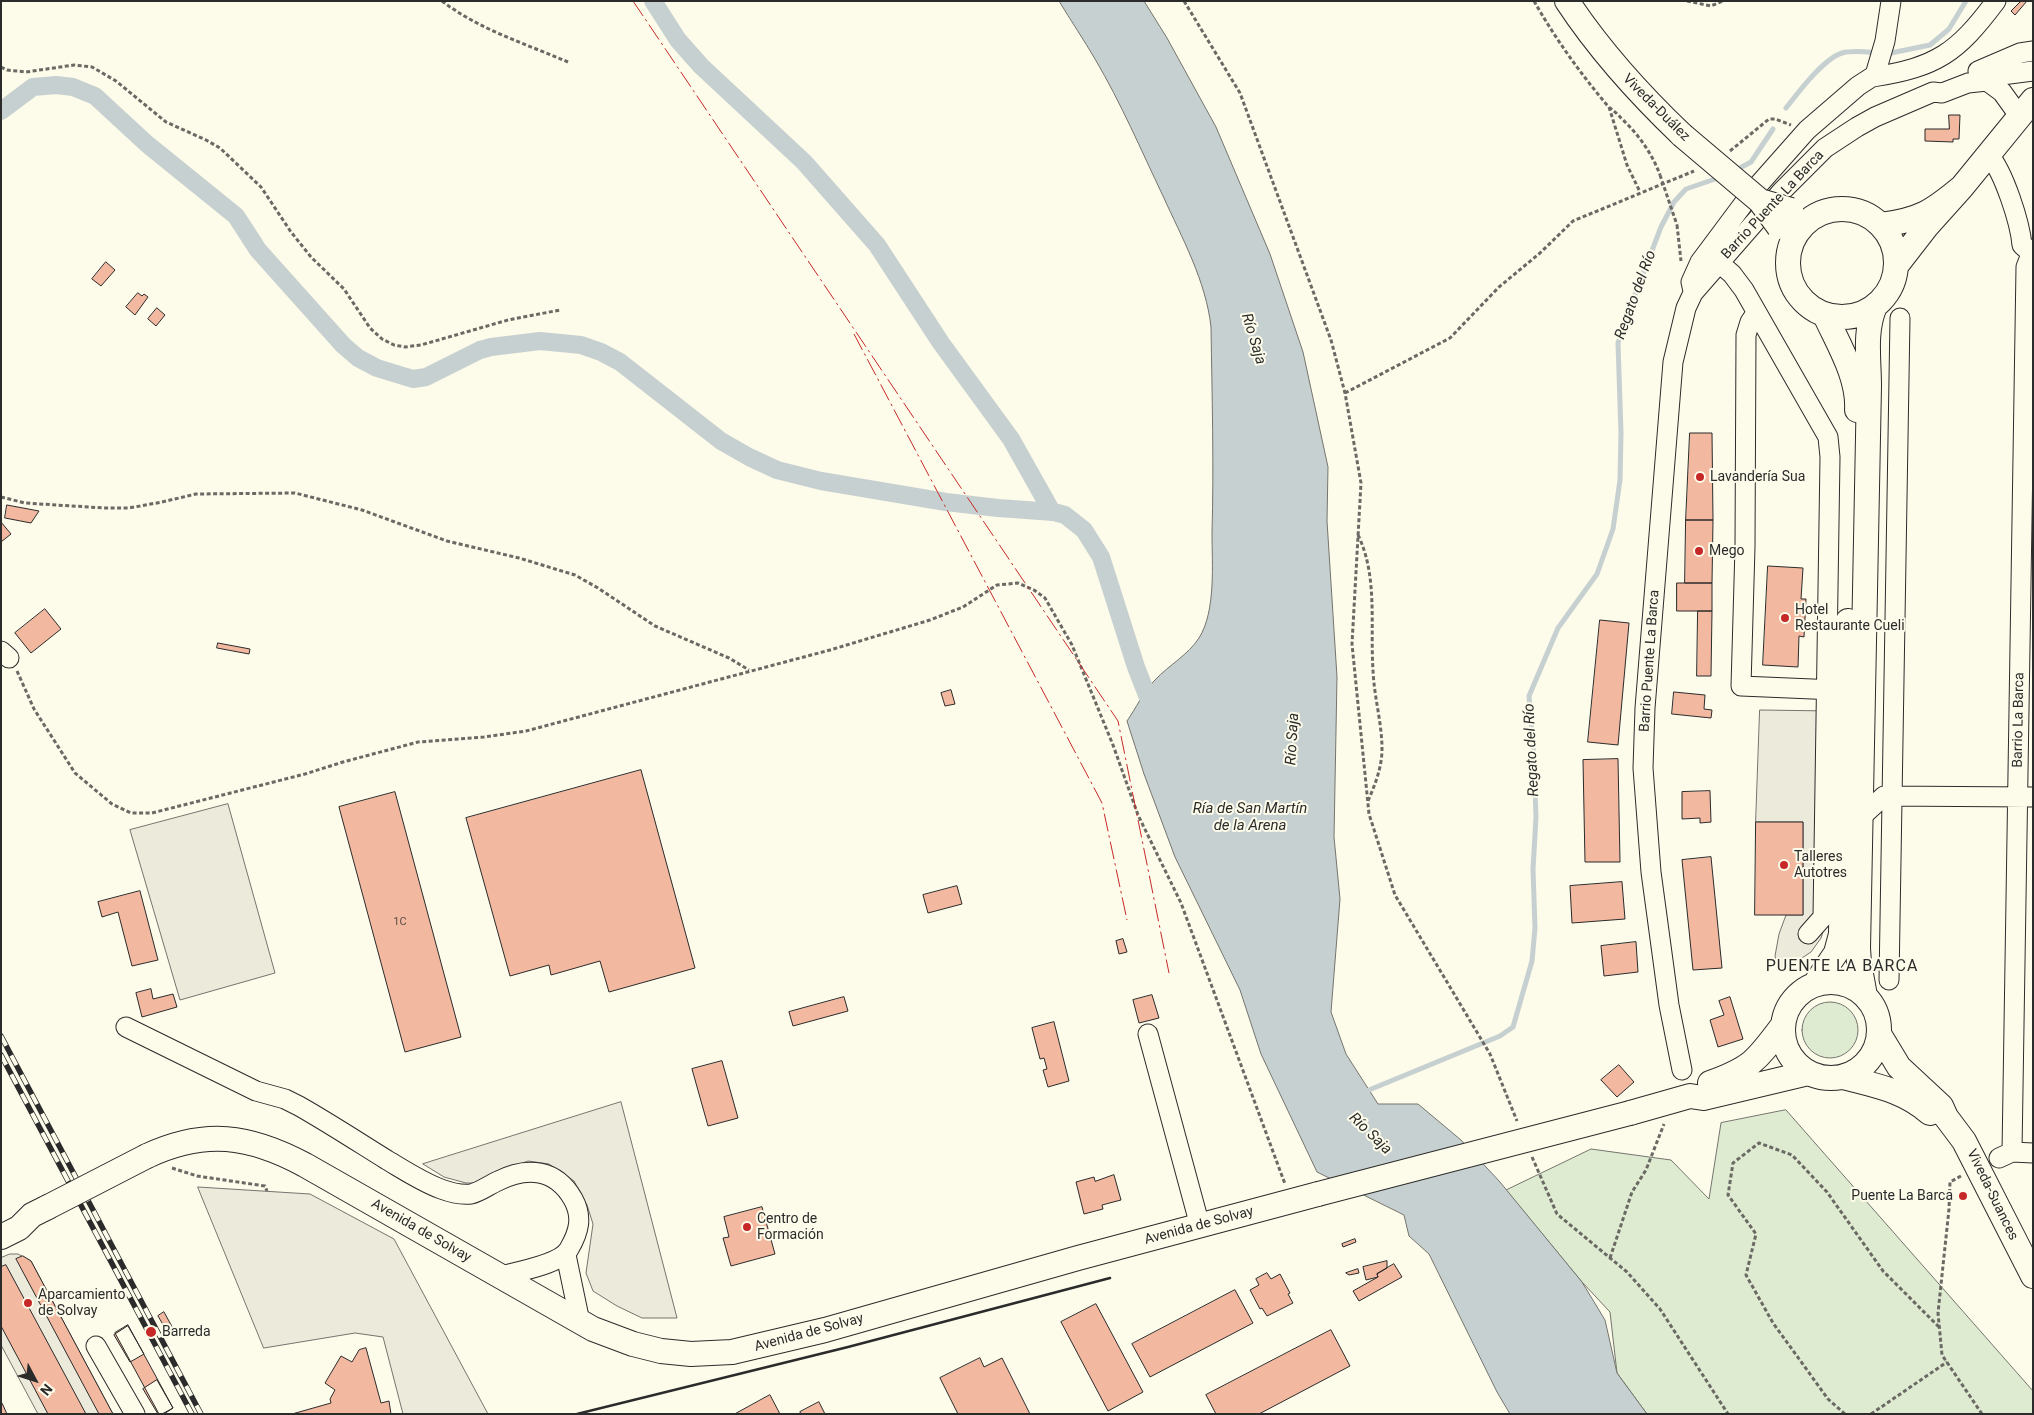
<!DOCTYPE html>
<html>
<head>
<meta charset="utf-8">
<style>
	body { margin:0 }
	#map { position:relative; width:2034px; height:1415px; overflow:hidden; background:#fdfbea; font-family:Roboto,sans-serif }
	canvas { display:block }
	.frame { position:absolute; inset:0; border:2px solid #2b2b2b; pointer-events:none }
	.north { position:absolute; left:10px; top:1355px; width:50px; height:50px; -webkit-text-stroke:4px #fdfbea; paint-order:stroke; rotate:130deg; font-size:14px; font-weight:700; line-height:20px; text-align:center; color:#2b2b2b }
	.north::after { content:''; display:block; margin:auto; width:18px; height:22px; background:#2b2b2b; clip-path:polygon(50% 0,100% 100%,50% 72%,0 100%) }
</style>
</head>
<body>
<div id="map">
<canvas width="2034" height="1415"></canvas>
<div class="frame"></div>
<div class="north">N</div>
</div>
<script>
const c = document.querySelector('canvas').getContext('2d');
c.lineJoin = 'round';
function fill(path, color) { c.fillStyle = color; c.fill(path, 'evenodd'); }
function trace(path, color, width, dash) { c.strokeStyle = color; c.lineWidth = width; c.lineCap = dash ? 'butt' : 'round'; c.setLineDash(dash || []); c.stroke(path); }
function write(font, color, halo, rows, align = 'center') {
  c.font = font + ' Roboto,sans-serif'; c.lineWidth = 4; c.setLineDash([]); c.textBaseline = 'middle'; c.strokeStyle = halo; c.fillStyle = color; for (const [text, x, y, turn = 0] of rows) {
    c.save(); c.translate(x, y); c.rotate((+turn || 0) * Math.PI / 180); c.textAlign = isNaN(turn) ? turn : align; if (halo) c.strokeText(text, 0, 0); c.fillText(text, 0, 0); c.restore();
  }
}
const green = new Path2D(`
	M1802 1030a28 28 0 1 1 56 0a28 28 0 1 1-56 0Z
	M1786 1110 2033 1391V1414H1647L1617 1373 1610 1312 1582 1282 1506 1190 1591 1149 1671 1160 1709 1199 1721 1123Z`);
fill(green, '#deebd1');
trace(green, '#74746e', 1);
const parking = new Path2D(`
	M1760 710 1832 711 1829 914 1821 938 1811 952 1781 972 1775 956 1779 934 1786 915H1803V822H1756Z
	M228 804 275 973 180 1000 130 830Z
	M621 1102 677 1318H642L617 1306 593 1291 586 1273 593 1224 587 1205 574 1181 549 1164 528 1161 503 1170 483 1183H466L444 1177 423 1164Z
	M198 1187 310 1194 394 1239 488 1414H403L383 1337 355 1333 264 1348Z
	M10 1254H18L31 1261 113 1414H38L1 1345V1258Z`);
fill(parking, '#eceadb');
trace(parking, '#74746e', 1);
const water = new Path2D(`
	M1059 1H1144L1167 38 1216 127 1270 254 1303 352 1328 467 1327 521 1337 677 1334 837 1340 899 1331 1012 1346 1054 1378 1104H1418L1461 1140 1500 1182 1582 1282 1605 1320 1617 1373 1647 1414H1510L1497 1392 1429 1254 1409 1236 1404 1215 1317 1172 1261 1054 1240 990 1175 857 1144 774 1127 721C1136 708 1144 691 1155 680 1169 665 1188 655 1199 638 1216 611 1212 564 1212 533 1214 465 1212 396 1211 327 1206 281 1182 238 1163 196 1141 150 1121 103 1095 59 1084 40 1071 21 1059 1Z`);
fill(water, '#c7d0d0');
trace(water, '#74746e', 1);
trace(new Path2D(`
	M1886 54 1930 45 1949 29 1966 1
	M1786 108C1798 93 1823 59 1842 53 1853 50 1867 52 1878 53
	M1736 170 1751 162 1773 129
	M1365 1093 1369 1090 1500 1036 1513 1027 1532 961 1535 928 1533 869 1536 817 1534 760 1529 696 1558 628 1597 574 1613 529 1620 480 1621 433 1618 343 1633 300 1661 227 1674 202 1686 189 1721 177`), '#c7d0d0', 5);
trace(new Path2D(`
	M653 1 678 40 701 66 804 162 877 245 941 343 1011 439 1052 512
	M1 111 33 87 56 85 73 87 95 96 147 144 236 216 258 250 343 345 358 358 377 368 413 379 426 377 480 350 491 347 540 341 581 345 601 352 620 362 721 441 749 457 777 470 821 481 946 502 998 508 1054 512 1065 515 1084 530 1101 557 1136 667 1154 713`), '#c7d0d0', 18);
const building = new Path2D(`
	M2019 1H2027L2015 15 2011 11 2020 2Z
	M1949 115H1960L1959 139H1953V142L1925 141V129H1949Z
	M106 262 115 270 101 286 92 279Z
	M138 293 142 296 144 294 148 297 135 315 126 307Z
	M157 308 165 315 156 326 148 319Z
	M1690 433H1712L1713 520H1686Z
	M7 505 39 511 31 523 5 518Z
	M1686 520H1713L1712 583H1685Z
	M1 522 11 534 1 542Z
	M1768 566 1803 568 1801 599H1806L1804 637 1799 636 1798 667 1763 665Z
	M1677 583H1712V611H1677Z
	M45 609 61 629 31 653 15 633Z
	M1698 611H1712L1711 676H1697Z
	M1600 620 1629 623 1618 745 1588 742Z
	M218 643 250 649 249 654 217 648Z
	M951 690 955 704 945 706 941 693Z
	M1674 692 1705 695 1704 709 1712 710 1711 718 1672 714Z
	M1618 759 1620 862H1585L1583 760Z
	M641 770 695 968 609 992 600 961 551 975 549 965 510 976 466 818Z
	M1710 791 1711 822 1700 823V818L1682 819V792Z
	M395 792 461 1037 405 1052 339 807Z
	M1756 822H1803V915H1755Z
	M1711 857 1722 968 1693 970 1682 860Z
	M1622 882 1625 919 1572 923 1570 886Z
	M957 886 962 904 928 913 923 895Z
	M140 891 158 960 132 966 118 912 102 917 98 902Z
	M1123 939 1127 952 1119 954 1116 941Z
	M1636 942 1638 972 1604 976 1601 946Z
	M151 989 153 999 173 994 177 1007 142 1017 136 993Z
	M1152 995 1159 1018 1139 1023 1133 1000Z
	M844 997 848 1011 793 1026 789 1012Z
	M1730 997 1743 1039 1718 1047 1710 1020 1724 1015 1719 1001Z
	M1054 1022 1069 1081 1048 1087 1043 1070 1047 1069 1044 1058 1040 1059 1032 1028Z
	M722 1061 738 1118 708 1126 692 1069Z
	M1619 1065 1634 1082 1617 1097 1601 1080Z
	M1114 1175 1121 1200 1102 1205 1103 1209 1084 1214 1076 1182 1094 1177 1095 1181Z
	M762 1207 775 1254 731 1266 723 1238 729 1237 724 1217Z
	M1355 1239 1356 1242 1343 1247 1342 1244Z
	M23 1256 31 1261 113 1414H99L16 1259Z
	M1387 1261V1268L1377 1274 1378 1277 1366 1280 1363 1267Z
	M1394 1264 1402 1277 1359 1301 1353 1291 1378 1277 1377 1274Z
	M6 1265 86 1414H48L1 1326V1267Z
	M1358 1269 1359 1273 1349 1275 1346 1273Z
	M1267 1273 1271 1279 1280 1274 1290 1293 1288 1294 1293 1303 1267 1316 1262 1308 1260 1309 1250 1290 1259 1285 1256 1279Z
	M1235 1290 1253 1323 1150 1377 1132 1344Z
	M1096 1304 1143 1392 1108 1411 1061 1322Z
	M164 1312 175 1332 169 1335 158 1316Z
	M128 1325 173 1408 162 1414H159L115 1333Z
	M128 1326 144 1354 130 1362 114 1335Z
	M1331 1330 1350 1366 1259 1414H1216L1206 1395Z
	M366 1348 381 1403 389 1401 391 1414H292L331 1403 330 1399 335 1390 325 1383 341 1356 352 1362 359 1350Z
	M980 1358 984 1367 1002 1358 1030 1414H958L940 1378Z
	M157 1380 173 1408 164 1414H158L143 1389Z
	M770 1395 780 1414H735Z
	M819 1402 825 1414H801L800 1412Z
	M1 1403H2L7 1414H1Z`);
fill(building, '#f2b8a0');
trace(building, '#2b2b2b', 1);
const minor = new Path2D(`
	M1978 71 2020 53 2033 51
	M1873 77C1937 67 1957 53 1996 1
	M1987 81 2002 92 2020 117
	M1989 155C2004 173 2020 222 2022 245L2030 252
	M1718 262 1732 274 1744 290 1828 437 1830 457 1823 917 1808 934
	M1693 291 1691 282 1700 262 1753 191 1807 130 1858 86 1875 75 1885 41 1891 1
	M1756 313 1750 322 1746 335 1745 547 1741 686 1836 690
	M1 651 9 658
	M1860 818 1884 796 2033 797
	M1889 980 1900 318
	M126 1027 256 1091 285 1099 299 1106C329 1123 358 1142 387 1160 404 1170 422 1182 441 1189 449 1192 462 1195 471 1194 480 1192 489 1185 498 1181 527 1166 556 1169 573 1199 583 1217 579 1232 569 1249 561 1264 517 1272 500 1276
	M1148 1034 1200 1226
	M1682 1070 1669 1005 1651 872 1643 768 1645 708 1673 362 1686 308 1693 293 1782 191 1825 148 1857 127 1875 117 1933 92 1942 93 1968 83 1987 81 1994 76 2033 71
	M2012 1152 2026 267 2033 249
	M1999 1158 2012 1152 2033 1153
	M566 1255 580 1322
	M96 1346 135 1414`);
const major = new Path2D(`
	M1567 1C1600 51 1639 94 1682 135
	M1962 187 2033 100
	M1788 263a54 54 0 1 1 108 0a54 54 0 1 1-108 0Z
	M1881 225C1920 220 1932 212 1962 187L1927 226 1896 266
	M1825 315C1838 344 1859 377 1857 410
	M1783 1030a48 48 0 1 1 96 0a48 48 0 1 1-96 0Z
	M1815 984 1836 953 1841 934 1844 691 1848 621
	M1865 996 1859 963 1858 948 1869 386C1869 359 1864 332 1875 306
	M1879 1034 1899 1067 1941 1106 1946 1117 1964 1141 2033 1276
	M1843 1077C1877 1086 1903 1090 1930 1113
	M1710 1083C1752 1068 1757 1060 1783 1025
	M1630 1113 1690 1096 1703 1098 1808 1073
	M147 1156C205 1129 249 1135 305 1165L593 1329 633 1344 661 1351 691 1354 732 1352 825 1330 1078 1258 1318 1194
	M1 1237 19 1228 32 1215 48 1207`);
trace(minor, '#2b2b2b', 21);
trace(major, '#2b2b2b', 26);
trace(new Path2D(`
	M442 1C478 29 526 44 568 62
	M1184 1 1240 93 1331 340 1345 393 1361 483 1352 644 1369 814 1395 895 1490 1054 1517 1121
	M1534 1C1555 38 1580 73 1607 105 1612 110 1617 113 1621 118 1638 134 1652 153 1660 175
	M1687 1 1711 6 1723 1
	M1 67 7 70 26 72 74 65 92 67 116 81 166 122 206 140 220 148 261 187 291 232 311 257 344 289 370 328 382 339 394 345 405 347 421 345 508 320 560 310
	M1609 107 1627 165 1640 192
	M1730 151 1769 119H1775L1791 125
	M1677 225 1681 261
	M1345 393 1450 338 1499 287 1540 253 1573 221 1694 171
	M1 497 25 503 104 508H129L162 502 196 494 295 493 362 510 447 541 519 558 575 575 598 588 655 626 729 658 749 670
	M1358 535C1378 576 1370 625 1373 670 1374 697 1382 723 1382 749 1382 767 1375 785 1368 801
	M17 671 34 709 75 773 112 804 131 813H152L305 774 343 762 418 742 484 737 526 731 830 650 930 620 963 607 997 585 1018 583 1034 590 1045 598 1072 645 1113 745 1138 815 1181 903 1285 1184
	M1532 1157 1557 1214 1627 1272 1660 1309 1728 1414
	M172 1168 197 1176 265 1186 267 1191
	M1961 1176 1950 1182 1949 1209 1938 1313 1942 1355 1982 1414
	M1610 1258 1632 1192 1646 1170 1664 1124
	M1845 1414 1828 1399 1773 1323 1746 1275 1756 1234 1728 1195 1733 1163 1759 1143 1792 1155 1827 1192 1883 1271 1939 1327
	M1871 1414 1947 1362`), '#6a6964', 3, [4, 2.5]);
trace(minor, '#fdfbea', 19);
trace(major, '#fdfbea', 24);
const rail = new Path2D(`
	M1 1036 201 1414
	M1 1055 192 1414`);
trace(rail, '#2b2b2b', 5.5);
trace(rail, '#fdfbea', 4, [11]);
const majorBridge = new Path2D(`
	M1682 135 1760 201 1779 227
	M1760 201 1791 210
	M1318 1194 1630 1113
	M48 1207 147 1156`);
trace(majorBridge, '#2b2b2b', 26, []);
trace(new Path2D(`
	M1660 175 1677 225`), '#6a6964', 3, [4, 2.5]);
trace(majorBridge, '#fdfbea', 24);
trace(new Path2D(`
	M577 1414 848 1347 1110 1278`), '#2b2b2b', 2.5);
trace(new Path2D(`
	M633 1 1118 721 1169 973
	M854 334 1102 803 1127 920`), '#c62828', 1, [18, 4, 2.5, 4]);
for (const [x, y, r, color] of [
	[1700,477,5,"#c62828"],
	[1699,551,5,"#c62828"],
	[1785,618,5,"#c62828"],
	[1784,865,5,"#c62828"],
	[1963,1196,5,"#c62828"],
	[747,1227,5,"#c62828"],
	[28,1303,5,"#c62828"],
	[151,1332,6,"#c62828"]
]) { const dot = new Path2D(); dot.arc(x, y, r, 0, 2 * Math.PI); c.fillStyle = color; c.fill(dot); trace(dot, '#fdfbea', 2); }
write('11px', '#5d4e48', null, [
	["1C",400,922]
]);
write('14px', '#2b2b2b', '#fdfbea', [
	["Viveda-Duález",1656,108,45],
	["Barrio Puente La Barca",1773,205,-47],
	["Barrio Puente La Barca",1650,661,-86],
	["Barrio La Barca",2019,720,-89],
	["Viveda-Suances",1992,1195,64],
	["Avenida de Solvay",1199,1226,-15],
	["Avenida de Solvay",421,1231,30],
	["Avenida de Solvay",809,1333,-15]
]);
write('14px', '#2b2b2b', '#fdfbea', [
	["Lavandería Sua",1710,477],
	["Mego",1709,551],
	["Hotel",1795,610],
	["Restaurante Cueli",1795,626],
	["Talleres",1794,857],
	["Autotres",1794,873],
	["Puente La Barca",1953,1196,"right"],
	["Centro de",757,1219],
	["Formación",757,1235],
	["Aparcamiento",38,1295],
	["de Solvay",38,1311],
	["Barreda",162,1332]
], 'left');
write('italic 15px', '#2b2b2b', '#fdfbea', [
	["Regato del Río",1636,295,-70],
	["Río Saja",1253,339,73],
	["Río Saja",1293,739,-87],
	["Regato del Río",1532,750,-93],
	["Ría de San Martín",1250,809],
	["de la Arena",1250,826],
	["Río Saja",1370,1134,44]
]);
c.letterSpacing = '1px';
write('16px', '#2b2b2b', '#fdfbea', [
	["PUENTE LA BARCA",1842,967]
]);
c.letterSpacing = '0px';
</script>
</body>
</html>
